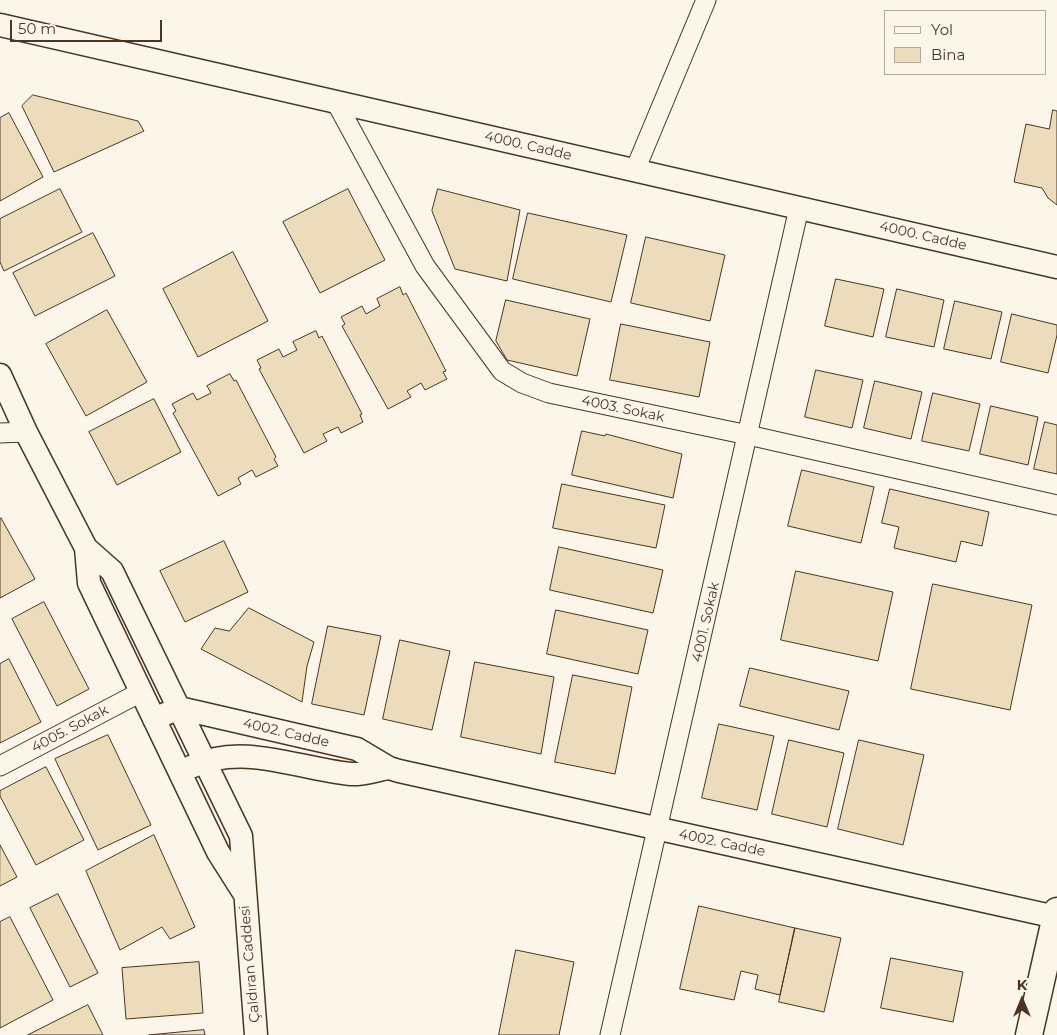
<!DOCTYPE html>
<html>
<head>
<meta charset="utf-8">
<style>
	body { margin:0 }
	#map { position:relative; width:1057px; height:1035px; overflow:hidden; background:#fbf6e9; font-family:Montserrat,sans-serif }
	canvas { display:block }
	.legend { position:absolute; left:884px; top:10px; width:162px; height:65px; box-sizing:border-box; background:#fbf6e9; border:1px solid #b4a999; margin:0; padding:6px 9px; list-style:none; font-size:15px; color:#4a3520 }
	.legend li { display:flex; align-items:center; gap:10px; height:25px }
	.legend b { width:25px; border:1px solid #b4a999 }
	.north { position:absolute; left:997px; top:975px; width:50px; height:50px; -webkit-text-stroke:4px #fbf6e9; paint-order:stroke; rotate:0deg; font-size:14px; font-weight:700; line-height:20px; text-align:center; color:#4a3520 }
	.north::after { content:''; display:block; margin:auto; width:18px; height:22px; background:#4a3520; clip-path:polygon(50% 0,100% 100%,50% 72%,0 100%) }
	.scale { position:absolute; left:10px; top:20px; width:152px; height:22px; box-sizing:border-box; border:2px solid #4a3520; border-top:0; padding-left:6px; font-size:15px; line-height:18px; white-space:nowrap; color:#4a3520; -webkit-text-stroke:4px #fbf6e9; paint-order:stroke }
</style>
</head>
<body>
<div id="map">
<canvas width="1057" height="1035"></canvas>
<ul class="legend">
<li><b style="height:6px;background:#fbf6e9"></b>Yol</li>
<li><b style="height:14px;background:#ecdcbc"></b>Bina</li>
</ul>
<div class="north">K</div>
<div class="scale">50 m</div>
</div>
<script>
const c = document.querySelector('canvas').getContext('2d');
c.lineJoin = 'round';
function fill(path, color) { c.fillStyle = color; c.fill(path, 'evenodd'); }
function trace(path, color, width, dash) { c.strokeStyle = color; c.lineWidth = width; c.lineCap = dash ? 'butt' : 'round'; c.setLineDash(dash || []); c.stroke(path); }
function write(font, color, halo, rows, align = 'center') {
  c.font = font + ' Montserrat,sans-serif'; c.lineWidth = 4; c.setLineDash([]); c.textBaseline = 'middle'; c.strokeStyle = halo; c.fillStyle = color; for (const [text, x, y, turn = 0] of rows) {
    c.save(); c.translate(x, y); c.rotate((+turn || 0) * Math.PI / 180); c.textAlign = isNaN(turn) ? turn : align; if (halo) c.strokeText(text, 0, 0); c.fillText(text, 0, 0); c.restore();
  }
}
const building = new Path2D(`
	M33 95 138 121 144 131 54 172 22 106Z
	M1053 110 1057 111V205L1048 198 1042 188 1014 182 1026 124 1049 129Z
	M9 113 43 177 0 201V118Z
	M60 189 82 232 4 271 0 262V219Z
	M348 189 385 260 320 293 283 222Z
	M438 189 520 210 507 281 455 269 432 211Z
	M528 213 627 235 611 302 513 279Z
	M93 233 115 276 35 316 13 273Z
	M646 237 725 255 710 321 631 303Z
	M233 252 268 321 198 357 163 289Z
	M836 279 884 289 873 337 825 326Z
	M400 287 403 295 406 293 446 371 443 372 447 379 425 390 421 383 407 391 411 397 388 409 342 326 345 324 341 317 362 306 366 314 380 306 377 299Z
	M897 289 944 300 934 347 886 337Z
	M506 300 590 319 577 376 507 360 496 341Z
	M955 301 1002 312 991 359 944 349Z
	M107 310 147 382 86 416 46 344Z
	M1012 314 1057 325V335L1048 373 1001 362Z
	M621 324 710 342 699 397 610 380Z
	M316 331 319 338 322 336 362 414 360 415 363 422 341 433 338 427 323 434 327 441 304 453 259 369 261 368 257 360 279 349 283 357 297 350 293 342Z
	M816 370 863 380 852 428 805 417Z
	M230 374 234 381 236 380 276 457 274 459 278 466 256 477 252 470 238 478 241 484 218 496 173 413 176 411 172 404 193 393 197 400 211 393 207 386Z
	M875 381 922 392 911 439 864 428Z
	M933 393 980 404 969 451 922 441Z
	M154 399 181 452 117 485 89 432Z
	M991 406 1038 417 1028 465 980 454Z
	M1045 422 1057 425V474L1034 469Z
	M582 431 605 436 606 434 682 454 673 498 572 475Z
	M802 470 874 487 861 543 788 526Z
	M562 484 665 505 656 548 553 528Z
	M890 489 989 512 982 546 961 541 956 562 894 548 899 527 882 523Z
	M1 518 35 579 0 598V519Z
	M224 541 248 592 185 622 160 571Z
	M559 547 663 570 653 613 550 590Z
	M796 571 893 592 878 661 781 640Z
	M933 584 1032 605 1010 710 911 689Z
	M44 602 89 689 57 706 12 619Z
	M249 608 314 642 307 666 302 702 201 649 215 628 229 631Z
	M556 610 648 630 638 674 547 654Z
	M328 626 381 636 364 715 312 704Z
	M400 640 450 651 432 730 383 719Z
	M9 659 41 722 0 743V664Z
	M475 662 554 677 541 754 461 737Z
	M750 668 849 691 839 730 740 706Z
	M573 675 632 687 615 774 555 762Z
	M719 724 774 736 757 810 702 798Z
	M108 735 151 825 98 850 55 759Z
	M789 740 844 753 827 827 772 814Z
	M859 740 924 755 903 845 838 829Z
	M46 767 84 840 36 865 0 796V791Z
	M154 835 195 927 170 939 162 927 120 950 86 871Z
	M0 845 17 877 0 886Z
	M58 894 98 973 70 987 30 908Z
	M699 906 795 928 780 995 755 989 758 975 741 971 734 1000 680 989Z
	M10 917 53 1000 0 1028V922Z
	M795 928 841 938 824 1012 779 1002Z
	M516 950 574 962 559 1035H499Z
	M891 958 963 972 953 1022 881 1008Z
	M199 962 203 1013 126 1019 122 968Z
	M88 1005 103 1035H28Z
	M204 1030 205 1035H149Z`);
fill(building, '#ecdcbc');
trace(building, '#4a3520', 1);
const minor = new Path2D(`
	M336 102 425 266 502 371 522 383 549 393 748 435 1057 505
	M635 170 706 0
	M0 433 26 432
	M0 766 141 692
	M610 1035 799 208`);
const tertiary = new Path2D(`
	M0 25 1057 267
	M0 375 26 432 86 548 112 571 241 836 256 1035
	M86 548 89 583 218 852 244 893
	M154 719 179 708 357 749 389 768 399 771 1056 917
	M191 767C244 742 297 769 351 774 362 775 377 770 389 768`);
const secondary = new Path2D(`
	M1029 1035 1057 911`);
trace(minor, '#4a3520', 21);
trace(tertiary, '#4a3520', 25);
trace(secondary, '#4a3520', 29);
trace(minor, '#fbf6e9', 19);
trace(tertiary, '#fbf6e9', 22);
trace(secondary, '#fbf6e9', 26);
write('14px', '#4a3520', '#fbf6e9', [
	["4000. Cadde",528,146,13],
	["4000. Cadde",923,236,13],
	["4003. Sokak",623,409,12],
	["4001. Sokak",706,622,-77],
	["4005. Sokak",70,729,-28],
	["4002. Cadde",286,733,13],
	["4002. Cadde",722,843,12],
	["Çaldıran Caddesi",250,964,-95]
]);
</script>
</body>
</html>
